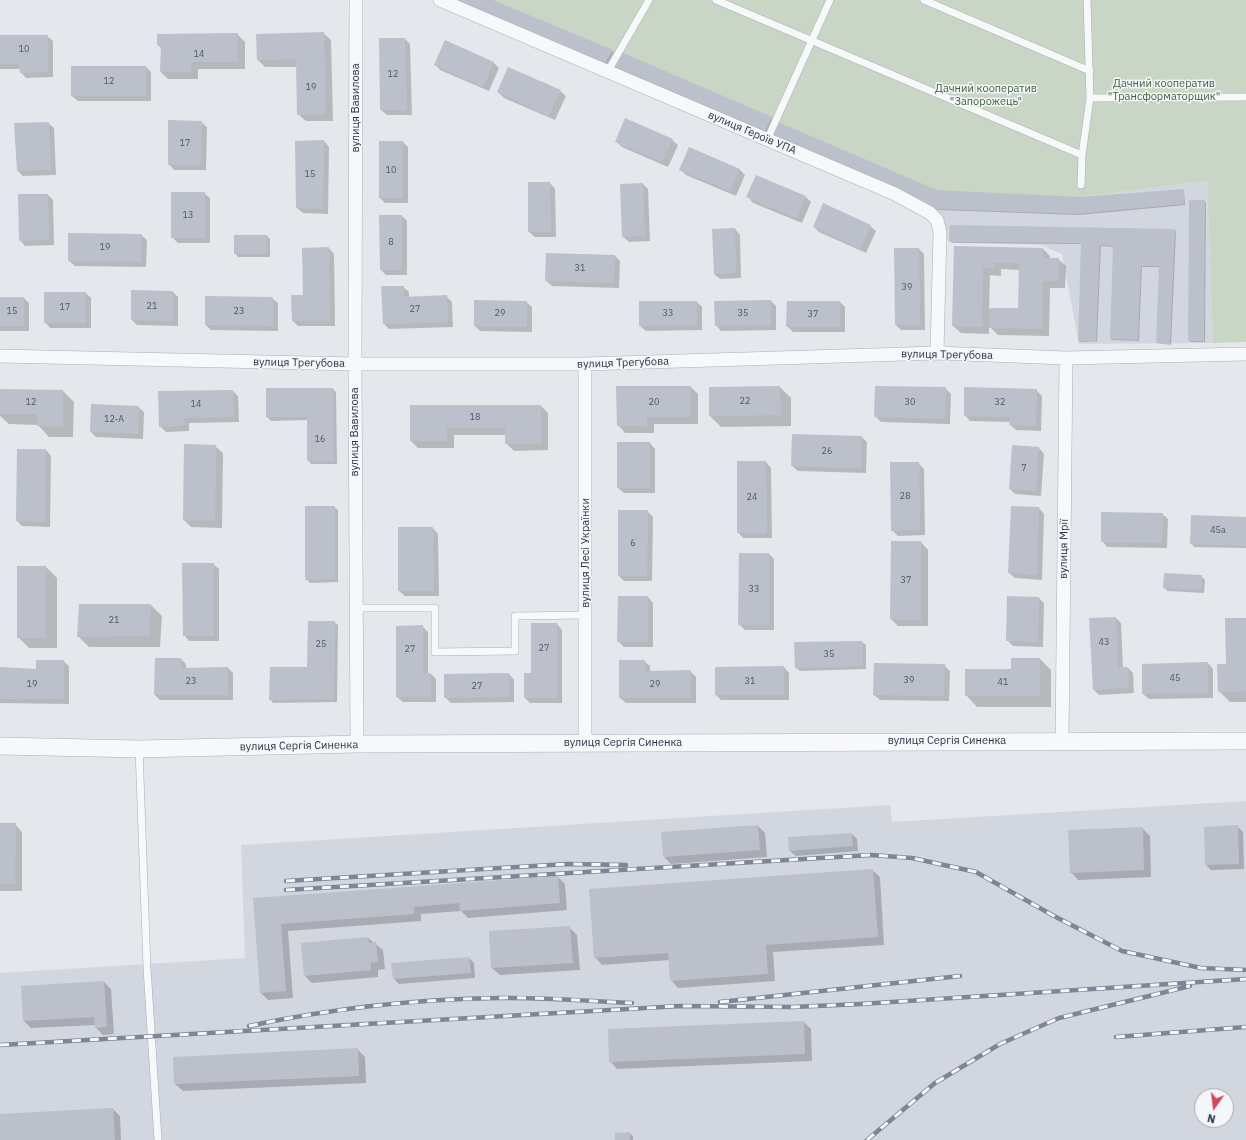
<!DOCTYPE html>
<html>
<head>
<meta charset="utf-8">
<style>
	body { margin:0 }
	#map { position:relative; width:1246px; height:1140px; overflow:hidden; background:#e4e7ec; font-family:"IBM Plex Sans",sans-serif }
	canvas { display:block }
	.north { position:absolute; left:1194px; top:1088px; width:40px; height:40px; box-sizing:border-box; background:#f4f6f9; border:1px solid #a4a8b1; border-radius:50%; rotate:194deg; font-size:11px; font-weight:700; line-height:16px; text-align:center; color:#2b3445 }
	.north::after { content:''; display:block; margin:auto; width:14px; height:18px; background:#d1495b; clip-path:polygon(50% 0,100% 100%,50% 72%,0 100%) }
</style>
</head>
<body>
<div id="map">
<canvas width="1246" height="1140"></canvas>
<div class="north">N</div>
</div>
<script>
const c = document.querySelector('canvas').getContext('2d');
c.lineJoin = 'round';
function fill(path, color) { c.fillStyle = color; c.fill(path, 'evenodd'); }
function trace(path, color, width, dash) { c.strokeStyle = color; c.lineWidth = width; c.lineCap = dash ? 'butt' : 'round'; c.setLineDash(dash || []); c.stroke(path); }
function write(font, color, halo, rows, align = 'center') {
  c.font = font + ' "IBM Plex Sans",sans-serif'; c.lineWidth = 3; c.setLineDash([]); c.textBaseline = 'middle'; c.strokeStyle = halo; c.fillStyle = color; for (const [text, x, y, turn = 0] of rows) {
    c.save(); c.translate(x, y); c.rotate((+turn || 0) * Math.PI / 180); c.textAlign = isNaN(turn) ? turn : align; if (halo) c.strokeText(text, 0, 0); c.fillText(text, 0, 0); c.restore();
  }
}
fill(new Path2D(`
	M447 0 1081 197 1207 181 1213 343 1079 344 1062 254 1041 245 949 242 936 209Z
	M1246 801V1140H0V973L245 958 241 845 890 805 892 822ZM1202 1096H1226V1120H1202Z`), '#d2d6de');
fill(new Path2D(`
	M491 0H1246V342L1213 343 1207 181 1081 197 937 190Z`), '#c9d6c5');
fill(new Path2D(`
	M450 0H490L614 52 607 64Z
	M323 33 331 40 333 121H306L298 114 297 67H265L258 60Z
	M237 34 245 42V69H198V79H168L161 72 162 49 158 45Z
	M0 36H47L53 41V77L26 78 21 72V69H0Z
	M405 39 410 44 412 115H387L381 110Z
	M445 41 494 63 499 68 489 91 440 70 435 64Z
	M622 54 771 118 773 120 767 133Z
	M146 67 151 72V101H78L72 96Z
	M560 91 566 96 555 120 504 98 498 92Z
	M201 122 207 127 206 170H174L169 164Z
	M48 123 54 128 56 175 23 176 18 171Z
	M774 137 936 191 1081 198 1184 190 1185 205 1079 215 938 210Z
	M672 140 678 145 668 167 622 147 616 141Z
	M324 141 329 147 328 214 303 213 297 208Z
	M403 142 408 147V203H385L380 198Z
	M680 169H739L745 175 736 196 686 175Z
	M756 176 806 197 811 202 802 223 753 203 748 197Z
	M550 183 555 189 556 237H535L529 232Z
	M643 184 648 189 650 241 629 242 623 237Z
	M204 193 210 198V243H178L172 237Z
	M48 195 53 200 54 245 25 246 20 240Z
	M1204 201 1206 203 1205 342H1191L1189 340Z
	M402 216 407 221V275H386L381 270Z
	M870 226 876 231 866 253 819 232 814 227Z
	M735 229 740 235 741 278 720 279 714 274Z
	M1175 230 1176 232 1171 345 1157 343 1160 267H1142L1139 341 1112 340 1111 339 1114 247 1101 246 1097 342H1080L1079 340 1082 244 952 243 950 241Z
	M141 235 147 240 146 267 75 266 69 261Z
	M267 236 270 239V257H238L235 253Z
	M955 247 1043 249 1050 256V259H1058L1066 266 1065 288H1050L1049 336 998 335 989 326V334L961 333 953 326ZM1001 269 1020 270 1019 309H989L990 275 1001 276Z
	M329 248 334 254 335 326H298L293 321 304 296 303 249Z
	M895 249H919L924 254 925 330H901L896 325Z
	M615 256 620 261 619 288 552 286 546 281Z
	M403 287 409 292V298L446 296 452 302 453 327 389 329 384 324Z
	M132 291 173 292 178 297V326L137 325 132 320Z
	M86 293 91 298V328H50L45 322Z
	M0 298H24L29 303V331H0Z
	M272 298 278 303V331L211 330 206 325Z
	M771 301 776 306V330L721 331 716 325Z
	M526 302 532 307V332L480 331 475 326Z
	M697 302 702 307V330L646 331 640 326Z
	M840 302 845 307V332H793L787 326Z
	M691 387 698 394V424H654V433H625L618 425Z
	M780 387 791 398V426L721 427 710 416Z
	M945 388 951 394 950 424 881 422 876 417Z
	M267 389H333L336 392 337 464H311L308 460V420L271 421 267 417Z
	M0 390 63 391 74 402 73 437H49L38 425 9 424 0 416Z
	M1036 390 1042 396 1041 431 1016 430 1010 425V422L970 421 965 415Z
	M233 391 238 396 239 422 189 423V431L166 432 160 426Z
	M411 406H541L548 413V450L514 451 506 443V435H454V448H418L411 441Z
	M138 407 144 412 143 439 96 437 91 432Z
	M862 437 867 442 866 473 798 471 792 466Z
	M650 443 655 449V493H624L618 488Z
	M215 446 223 453 222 528 191 527 184 520Z
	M1013 446 1039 448 1044 454 1041 496 1015 494 1010 489Z
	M46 450 51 456 50 527 22 526 17 521Z
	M738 462H766L771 468 772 538H743L738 532Z
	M918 463 924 469 925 535 898 536 892 530Z
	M334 507 338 510V582L310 583 306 579Z
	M1012 507 1039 508 1044 514 1042 580 1015 578 1009 573Z
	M647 511 653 517 652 581H624L619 576Z
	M1162 514 1168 519 1167 548 1107 547 1102 541Z
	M1246 518V548L1194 547 1191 543Z
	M399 528H433L438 534 439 596H405L399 591Z
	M921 542 928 550V626H898L891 619Z
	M769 554 774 559V630H745L739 624Z
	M213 564 219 569V641H189L184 635Z
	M46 567 57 578V648H29L18 637Z
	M1201 576 1205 580 1204 593 1168 591 1164 588Z
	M648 597 653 603V647H624L618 641Z
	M1039 598 1044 603 1043 647 1013 646 1007 640Z
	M151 605 162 616 160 647H89L78 636Z
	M1116 618 1121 623 1123 668H1128L1133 673 1134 693 1099 695 1094 690Z
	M1246 619V702H1230L1219 691 1227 665Z
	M334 622 338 625 337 702 273 703 270 699 308 668Z
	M557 624 562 630V703H530L525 698 532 674Z
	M422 626 428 632V674H431L436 679V702H403L397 697V627Z
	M862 642 866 645V669L800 671 796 668 795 643Z
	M181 659 186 664V669L228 668 233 673V700H160L155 695Z
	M1012 659H1040L1051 670V707H977L966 695 1012 670Z
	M63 661 69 666V704L0 703V668L37 670Z
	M644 661 650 666V672L690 671 696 677V703H626L620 698Z
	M1208 663 1213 669V698L1149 699 1143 694Z
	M875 664 944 665 950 671 949 701 880 700 874 695Z
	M784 667 789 673V700H721L716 695V668Z
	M509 674 514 680V702L451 703 445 697Z
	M0 824H15L22 832V891H0Z
	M758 826 765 833 767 857 671 864 664 857Z
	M1237 826 1243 832 1244 869 1211 870 1206 865Z
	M1142 828 1150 836 1151 877 1078 880 1071 872Z
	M852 834 857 839 858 851 796 856 790 851Z
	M872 870 880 877 884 945 773 952 775 981 678 988 671 980 670 960 602 965 595 957Z
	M558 877 565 884 567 910 468 918 461 911 421 914V921L288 931 293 998 268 1000 261 993 254 899Z
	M570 928 577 935 580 970 500 975 492 968Z
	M368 938 383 950 385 969 378 970V977L312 983 305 976Z
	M469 958 474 963 475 978 399 984 394 979Z
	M104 982 111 989 114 1034 103 1035 96 1028 95 1025 31 1028 24 1021 22 987Z
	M804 1022 811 1029 812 1061 617 1069 610 1061Z
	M357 1049 365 1057 366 1083 183 1091 175 1084Z
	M113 1109 120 1116 121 1140H0V1115Z
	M629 1133 633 1136V1140H616Z`), '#0003');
fill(new Path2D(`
	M451 0H493L613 50 605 63Z
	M324 32 326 114 297 115 296 59 257 60 256 34Z
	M238 33V62H191V72H160L161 45H157V34Z
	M0 35H48V72L20 73 19 64H0Z
	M379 38H405L407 110H380Z
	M445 40 494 62 483 87 434 65Z
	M621 52 772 117 765 132 614 67Z
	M71 66H146V96H71Z
	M508 67 561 90 549 116 497 92Z
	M625 118 673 139 662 162 615 142Z
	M168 120 202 121 201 165H168Z
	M49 122 51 170 17 171 14 123Z
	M778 122 937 190 1081 197 1184 189V204L1077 214 936 209 772 136Z
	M324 140 323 209 296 208 295 141Z
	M379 141H403V198H379Z
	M689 147 740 169 730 191 679 170Z
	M756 175 806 196 797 218 746 197Z
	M528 182H550L551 232H528Z
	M643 183 645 236 622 237 620 184Z
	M171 192H205V238H171Z
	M18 194H48L49 240 19 241Z
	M1189 200H1205L1204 341H1188Z
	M823 203 871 225 860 249 813 227Z
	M379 215H402V270H380Z
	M950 225 1175 229 1170 344 1156 343 1159 266H1141L1138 340 1110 339 1113 246 1100 245 1096 342 1078 341 1081 243 949 242Z
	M735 228 736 273 714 274 712 229Z
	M68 233 142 234 141 262 68 261Z
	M234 235H267V254H234Z
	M954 246 1043 248V258H1059L1058 281H1043L1042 329 989 328 990 308H1018L1019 263H994V269L983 268 982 327 952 326Z
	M329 247 330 321H292L291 295H303L302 248Z
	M894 248H919L920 325H895Z
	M546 253 615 255 614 283 545 281Z
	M381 286H404V297L447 295 448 322 383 324Z
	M131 290 173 291V321L131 320Z
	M44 292H86V323H44Z
	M205 296 273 297V326L205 325Z
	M0 297H24V326H0Z
	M474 300 527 301V327L474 326Z
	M771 300V325L715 326 714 301Z
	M639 301H697V325L639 326Z
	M787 301H840V327H786Z
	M616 386H691V417H647V426H617Z
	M780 386 781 415 709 416V387Z
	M875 386 946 387 945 419 874 417Z
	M964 387 1037 389 1036 426 1009 425 1010 417 964 416Z
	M266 388H333L334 461H307V417H266Z
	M0 389 63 390V427L37 426V414H0Z
	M233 390 234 417 184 418 185 426 159 427 158 391Z
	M91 404 139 406 138 434 90 432Z
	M410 405H541V444H505V428H447V441H410Z
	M792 434 862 436 861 468 791 466Z
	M617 442H650V488H617Z
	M184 444 216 445 215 521 183 520Z
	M1012 445 1039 447 1036 491 1009 489Z
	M17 449H46L45 522 16 521Z
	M737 461H766L767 533H737Z
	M890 462H919L920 530 891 531Z
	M305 506H335V579L305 580Z
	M1011 506 1039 507 1037 575 1008 573Z
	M618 510H648L647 576H618Z
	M1101 512 1163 513 1162 543 1101 542Z
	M1191 515 1246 517V546L1190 544Z
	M398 527H433L434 591H398Z
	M891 541H921V620L890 619Z
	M739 553H769V625H738Z
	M182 563H214V636H183Z
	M17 566H46V638H17Z
	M1164 573 1202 575 1201 590 1163 588Z
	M618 596H648V642H617Z
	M1007 596 1039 597 1038 642 1006 641Z
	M79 604H151L149 636 77 637Z
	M1116 617 1118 667H1128L1129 688 1093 690 1089 618Z
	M1225 618H1246V691L1218 692 1217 664H1226Z
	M308 621H335L334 699 269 700 270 667H307Z
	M531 623H557V698H524V673H531Z
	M423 625V673H431V697H396V626Z
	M862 641 863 666 795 668 794 642Z
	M155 658H181V668L228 667V695H154Z
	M1011 658H1040V696H965V669H1011Z
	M36 660H64V699H0V667L36 669Z
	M619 660H645V671L691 670V698H619Z
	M1208 662V693L1142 694V664Z
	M874 663 945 664 944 696 873 695Z
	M784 666V695H715V667Z
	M509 673 510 697 444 698V674Z
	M0 823H16L15 884H0Z
	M758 825 760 850 663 857 661 832Z
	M1238 825 1239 864 1205 865 1204 827Z
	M1143 827 1144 870 1070 873 1068 830Z
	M852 833 853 846 789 851 788 837Z
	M873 869 878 937 766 945 768 974 670 981 668 953 594 958 589 889Z
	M558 876 560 903 460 911 459 903 414 907V914L281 924 286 991 260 993 253 898Z
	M570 926 573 963 491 968 489 931Z
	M368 937 369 943 376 942 378 962 371 963V970L304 976 301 943Z
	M469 957 471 973 393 979 391 963Z
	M104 981 107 1027 95 1028 94 1017 23 1021 21 986Z
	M804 1021 805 1054 609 1062 608 1029Z
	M358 1048 359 1076 174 1084 173 1057Z
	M113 1108 115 1140H0V1114Z
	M630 1132V1140H615V1133Z`), '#bbc0ca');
const service = new Path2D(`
	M716 0 1082 155
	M924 0 1090 71
	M608 71 649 0
	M1090 98 1246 97
	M767 140 830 0
	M1081 185 1082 155 1090 98 1087 0
	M356 608H435V652L515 651V616L586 615
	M139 749 147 968 158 1140`);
const minor = new Path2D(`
	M356 0 355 364 357 744
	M440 0 895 194 930 213 937 220 940 232 937 353
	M0 356 355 364H585L937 353 1066 358 1246 354
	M585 364V743
	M1062 740 1066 358`);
const tertiary = new Path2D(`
	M0 746 139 749 357 744 1246 741`);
trace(service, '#a9aeb7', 8);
trace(minor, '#a9aeb7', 14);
trace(tertiary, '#a9aeb7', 18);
trace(service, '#f7f8fa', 7);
trace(minor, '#f7f8fa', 13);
trace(tertiary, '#f7f8fa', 17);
const rail = new Path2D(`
	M286 881 567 864 626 865
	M286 890 871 855 912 858 976 872 1054 916 1122 951 1201 968 1246 970
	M720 1002 960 976
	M249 1026C329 1009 417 999 499 998 543 997 588 1001 632 1003
	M1116 1037 1246 1027
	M0 1045 680 1006 793 1007 861 1004 1246 979
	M867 1140 935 1083 1000 1044 1059 1018 1190 986`);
trace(rail, '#7d8696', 4.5);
trace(rail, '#f4f6f9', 3, [9]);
write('9px', '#4f5766', null, [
	["10",24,49],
	["14",199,54],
	["12",393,74],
	["12",109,81],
	["19",311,87],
	["17",185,143],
	["10",391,170],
	["15",310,174],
	["13",188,215],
	["8",391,242],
	["19",105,247],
	["31",580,268],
	["39",907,287],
	["21",152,306],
	["17",65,307],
	["27",415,309],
	["15",12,311],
	["23",239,311],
	["29",500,313],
	["33",668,313],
	["35",743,313],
	["37",813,314],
	["22",745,401],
	["12",31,402],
	["20",654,402],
	["30",910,402],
	["32",1000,402],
	["14",196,404],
	["18",475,417],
	["12-А",114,419],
	["16",320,439],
	["26",827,451],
	["7",1024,468],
	["28",905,496],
	["24",752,497],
	["45а",1218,530],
	["6",633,543],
	["37",906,580],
	["33",754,589],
	["21",114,620],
	["43",1104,642],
	["25",321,644],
	["27",544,648],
	["27",410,649],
	["35",829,654],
	["45",1175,678],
	["39",909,680],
	["23",191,681],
	["31",750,681],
	["41",1003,682],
	["19",32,684],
	["29",655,684],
	["27",477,686]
]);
write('11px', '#3f6138', '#f4f6f9', [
	["Дачний кооператив",1164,84],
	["\"Трансформаторщик\"",1164,97],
	["Дачний кооператив",986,89],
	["\"Запорожець\"",986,102]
]);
write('11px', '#2b3445', '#f4f6f9', [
	["вулиця Вавилова",356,108,-90],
	["вулиця Героїв УПА",752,133,23],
	["вулиця Трегубова",947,355,1],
	["вулиця Трегубова",299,363,1],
	["вулиця Трегубова",623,363,-2],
	["вулиця Вавилова",355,432,-90],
	["вулиця Мрії",1064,549,-89],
	["вулиця Лесі Українки",586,553,-90],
	["вулиця Сергія Синенка",947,741],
	["вулиця Сергія Синенка",623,743],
	["вулиця Сергія Синенка",299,746,-1]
]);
</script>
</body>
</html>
